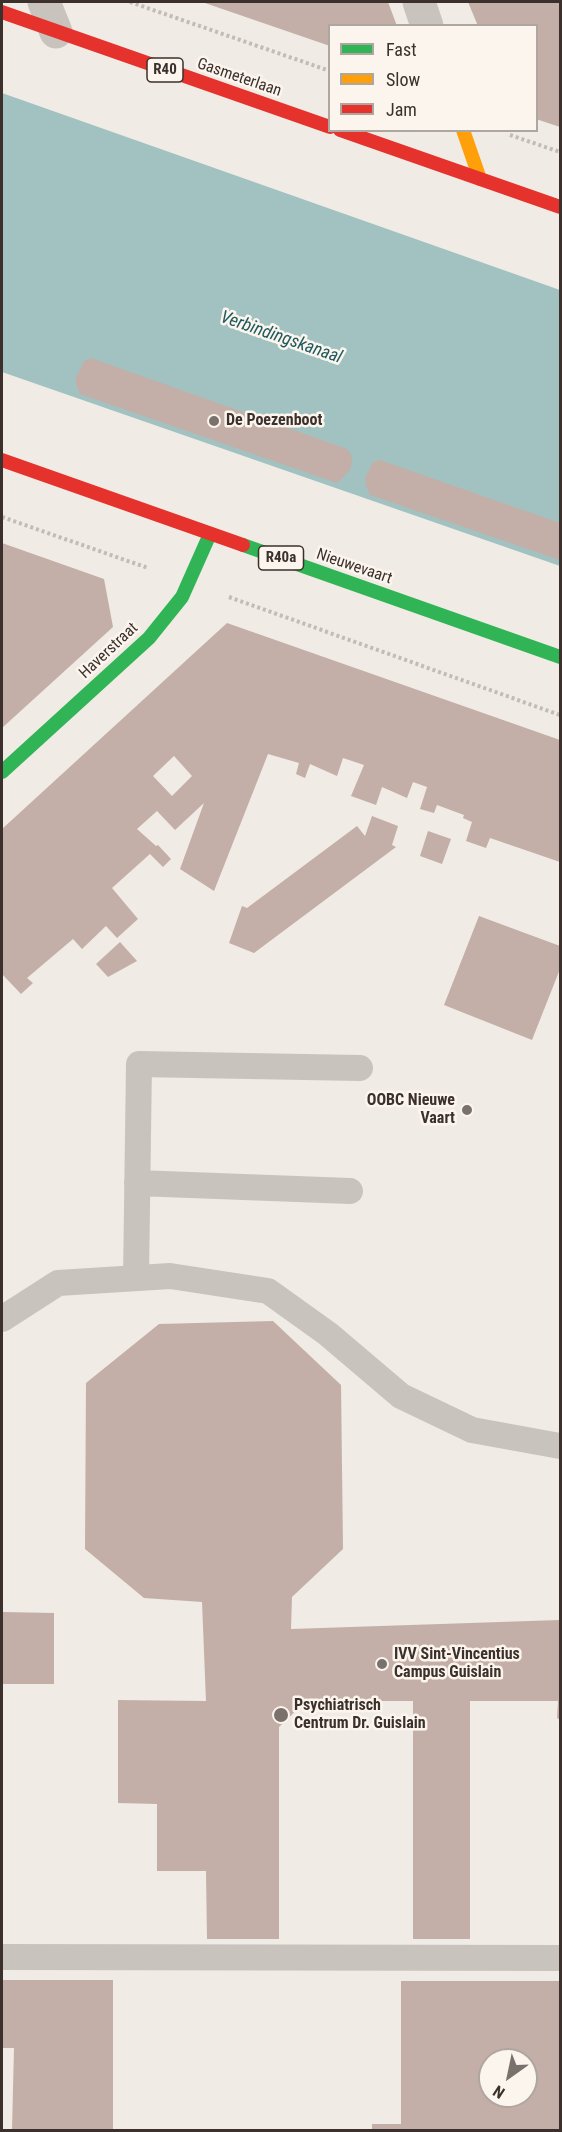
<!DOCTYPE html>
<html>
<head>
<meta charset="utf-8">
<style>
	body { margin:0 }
	#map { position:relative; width:562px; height:2132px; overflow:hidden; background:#f0ebe5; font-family:"Roboto Condensed",sans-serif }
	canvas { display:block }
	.frame { position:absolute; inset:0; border:3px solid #3b302b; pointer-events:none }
	.legend { position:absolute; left:328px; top:24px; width:210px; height:108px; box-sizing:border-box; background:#fbf5ee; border:2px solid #aea6a0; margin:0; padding:8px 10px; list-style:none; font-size:18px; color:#3b302b }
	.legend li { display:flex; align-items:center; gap:12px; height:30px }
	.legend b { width:30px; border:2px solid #aea6a0 }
	.north { position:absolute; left:478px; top:2048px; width:60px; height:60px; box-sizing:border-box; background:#fbf5ee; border:2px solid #aea6a0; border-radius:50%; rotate:213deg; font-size:16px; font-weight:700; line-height:24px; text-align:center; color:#3b302b }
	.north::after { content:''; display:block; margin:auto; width:21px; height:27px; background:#7a716c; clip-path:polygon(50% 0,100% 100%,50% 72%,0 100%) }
</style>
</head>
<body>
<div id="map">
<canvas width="562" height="2132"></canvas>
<div class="frame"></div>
<ul class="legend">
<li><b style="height:8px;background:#30b455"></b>Fast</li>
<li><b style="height:8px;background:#ff9f0a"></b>Slow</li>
<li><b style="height:8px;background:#e5322d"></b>Jam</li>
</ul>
<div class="north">N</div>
</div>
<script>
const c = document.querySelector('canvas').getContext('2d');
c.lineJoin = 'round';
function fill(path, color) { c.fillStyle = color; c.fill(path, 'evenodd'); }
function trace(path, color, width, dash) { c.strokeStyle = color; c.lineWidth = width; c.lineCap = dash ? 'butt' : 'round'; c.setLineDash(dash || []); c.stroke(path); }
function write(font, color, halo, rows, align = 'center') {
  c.font = font + ' "Roboto Condensed",sans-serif'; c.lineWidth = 5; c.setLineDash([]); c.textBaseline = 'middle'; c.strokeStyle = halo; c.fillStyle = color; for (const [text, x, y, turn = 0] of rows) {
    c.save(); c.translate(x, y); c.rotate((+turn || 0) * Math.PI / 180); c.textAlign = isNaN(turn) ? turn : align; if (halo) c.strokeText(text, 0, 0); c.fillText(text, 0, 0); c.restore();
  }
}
fill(new Path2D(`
	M2 93 560 290V566L2 372Z`), '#a1c2c1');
fill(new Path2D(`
	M202 2H388L397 26H330V46Z
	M468 2H560V127L536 119V26H478Z
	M91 358 347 449 351 454 352 462 350 470 337 483 80 394 76 384V377L84 361Z
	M380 460 560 523V560L370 495 366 486 365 478 373 462Z
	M2 543 104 579 113 627 2 728Z
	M227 623 560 740V862L490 838 486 848 466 841 472 822 463 818 464 815 437 805 434 813 420 809 427 787 413 782 407 798 382 787 376 805 351 796 364 765 343 758 337 776 310 764 305 778 296 774 299 763 268 754 214 891 180 869 204 803 175 830 157 811 137 829 156 846 158 845 171 859 163 867 150 854 112 888 138 919 117 938 106 926 82 949 73 939 27 978 33 983 21 994 2 974V829ZM174 756 192 776 172 796 153 776Z
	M372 816 398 826 392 845 396 847 254 953 229 943 242 906 247 908 357 826 365 836Z
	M428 831 451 839 442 864 420 856Z
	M479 916 560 946V969L532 1040 444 1005Z
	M120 942 137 961 108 977 96 964Z
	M273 1321 341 1385 343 1549 292 1597 291 1629 560 1620V1720L557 1718 558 1701H470V1939H413V1701H306L279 1727V1939H207L206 1871H157V1804L118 1803V1700L206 1701 202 1602 144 1598 85 1549 86 1383 159 1324Z
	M2 1612 54 1613V1684H2Z
	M2 1980H113V2130H12L14 2048H2Z
	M401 1981H560V2130H372V2124H401ZM490 2060H526V2096H490Z`), '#c3afa7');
trace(new Path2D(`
	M130 2 330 71
	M510 135 560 152
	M2 517 148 568
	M229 597 560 715`), '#c2bbb6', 4, [3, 3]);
trace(new Path2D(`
	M137 1183 350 1191
	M136 1278 139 1064 360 1068
	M2 1319 58 1283 170 1276 268 1291 328 1334 401 1396 472 1430 560 1446
	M2 1957 560 1958`), '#c9c3be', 26);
trace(new Path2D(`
	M44 2 56 32
	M419 2 427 26`), '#c9c3be', 33);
trace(new Path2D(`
	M243 545 560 657
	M2 772 149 638 182 597 210 534`), '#30b455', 14);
trace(new Path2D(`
	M463 130 480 179`), '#ff9f0a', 14);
trace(new Path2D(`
	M2 12 330 127
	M340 130 560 207
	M2 460 243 545`), '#e5322d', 14);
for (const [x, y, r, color] of [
	[214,421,6,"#7a716c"],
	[467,1110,6,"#7a716c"],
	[382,1664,6,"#7a716c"],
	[281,1715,8,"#7a716c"]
]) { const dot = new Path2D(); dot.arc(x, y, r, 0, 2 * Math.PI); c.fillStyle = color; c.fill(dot); trace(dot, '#fbf5ee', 2); }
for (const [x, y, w] of [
	[165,70,36],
	[281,558,45]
]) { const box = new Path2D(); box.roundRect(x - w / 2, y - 12, w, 24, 4.5); c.fillStyle = '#fbf5ee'; c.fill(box); trace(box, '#3b302b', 1.5); }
write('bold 15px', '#3b302b', null, [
	["R40",165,70],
	["R40a",281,558]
]);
write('16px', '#3b302b', '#fbf5ee', [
	["Gasmeterlaan",239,78,19],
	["Nieuwevaart",354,567,19],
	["Haverstraat",109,651,-43]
]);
write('bold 16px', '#3b302b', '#fbf5ee', [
	["De Poezenboot",226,421],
	["OOBC Nieuwe",455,1101,"right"],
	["Vaart",455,1119,"right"],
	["IVV Sint-Vincentius",394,1655],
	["Campus Guislain",394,1673],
	["Psychiatrisch",294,1706],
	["Centrum Dr. Guislain",294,1724]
], 'left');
write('italic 18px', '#1f5a5e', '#fbf5ee', [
	["Verbindingskanaal",281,338,19]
]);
</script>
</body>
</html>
